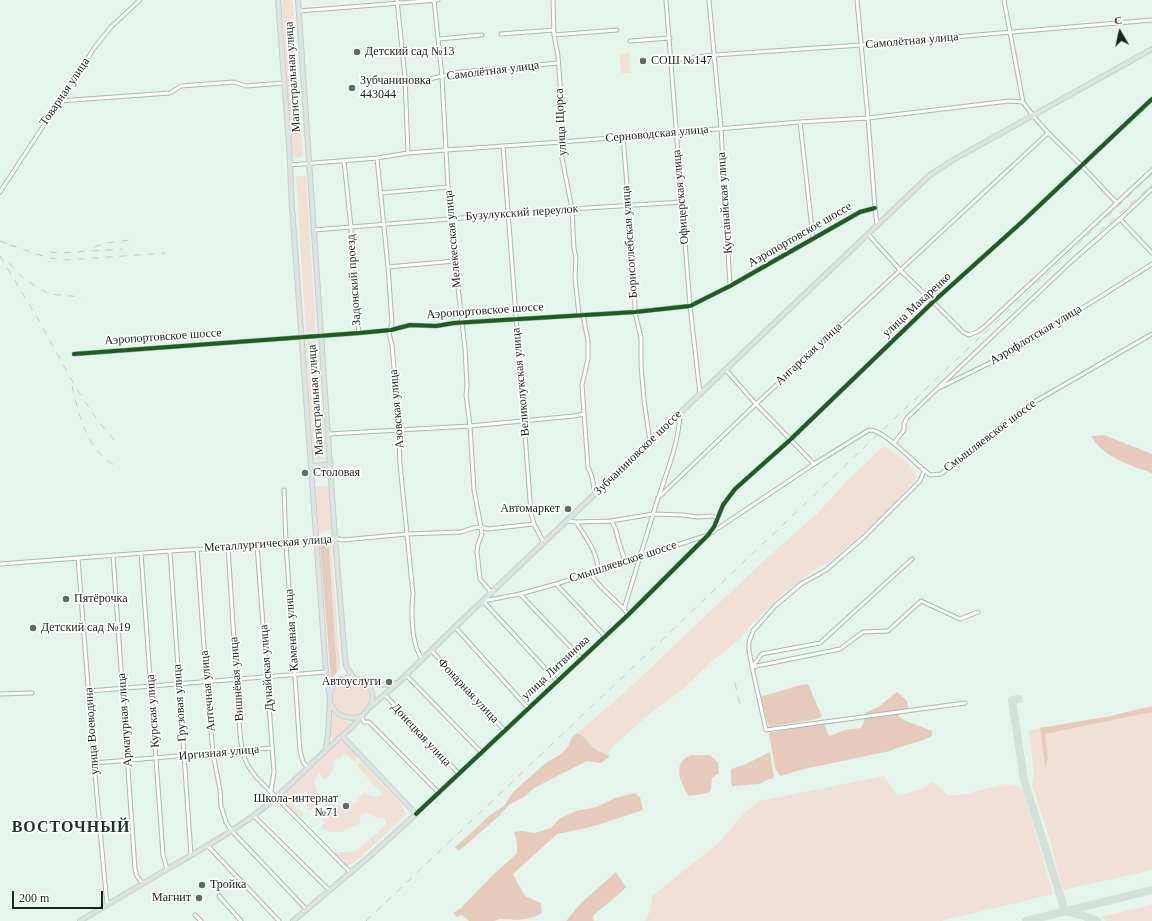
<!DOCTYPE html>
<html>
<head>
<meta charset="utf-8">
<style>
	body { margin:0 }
	#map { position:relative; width:1152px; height:921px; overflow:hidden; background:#e4f5ec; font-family:Georgia,serif }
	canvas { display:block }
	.north { position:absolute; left:1100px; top:12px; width:40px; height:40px; -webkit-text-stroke:3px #fff; paint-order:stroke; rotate:351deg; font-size:11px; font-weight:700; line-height:16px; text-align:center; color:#17231d }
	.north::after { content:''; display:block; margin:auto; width:14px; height:18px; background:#17231d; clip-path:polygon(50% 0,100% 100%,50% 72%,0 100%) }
	.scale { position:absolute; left:12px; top:891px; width:91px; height:18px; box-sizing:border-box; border:2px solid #17231d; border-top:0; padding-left:5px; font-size:12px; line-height:14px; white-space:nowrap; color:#17231d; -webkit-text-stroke:3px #fff; paint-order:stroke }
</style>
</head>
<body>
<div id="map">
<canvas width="1152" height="921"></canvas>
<div class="north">С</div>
<div class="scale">200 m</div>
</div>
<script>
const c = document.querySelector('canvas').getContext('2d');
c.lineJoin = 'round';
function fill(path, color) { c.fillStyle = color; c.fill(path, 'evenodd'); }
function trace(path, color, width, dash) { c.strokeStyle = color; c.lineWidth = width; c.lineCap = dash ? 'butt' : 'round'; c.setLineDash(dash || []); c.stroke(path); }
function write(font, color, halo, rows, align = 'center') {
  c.font = font + ' Georgia,serif'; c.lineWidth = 3.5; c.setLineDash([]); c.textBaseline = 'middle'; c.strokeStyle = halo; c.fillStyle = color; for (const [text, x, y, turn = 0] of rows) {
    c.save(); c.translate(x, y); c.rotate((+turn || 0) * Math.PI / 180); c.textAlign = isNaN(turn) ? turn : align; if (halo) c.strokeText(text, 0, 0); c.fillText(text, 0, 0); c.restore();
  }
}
fill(new Path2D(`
	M283 0H291L293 3 303 152 302 156 296 158 292 154V152L282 4Z
	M629 53 630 73H621L620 54Z
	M296 176H306L316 332H306Z
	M317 340 326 460H314L306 341Z
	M884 446 907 462 917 477 890 509 835 558 813 571 784 593 751 625 740 639 711 662 684 688 654 710 613 746 608 752 610 756C603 753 595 750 590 744 585 739 583 736 577 733L624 693 770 555 817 514 846 482Z
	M330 486 332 529 319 533 316 487Z
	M323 541H329L331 544 340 664V669L337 672 329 548 321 543Z
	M333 698a18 18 0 1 1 36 0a18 18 0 1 1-36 0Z
	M1152 712V870L1063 890 1048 834 1032 785 1034 773 1029 730 1040 728 1045 766V734Z
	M332 714 343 720 352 724 335 740 331 737Z
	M344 741 357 756 356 761H353L348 755 344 754 339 760 336 758 334 760 333 769 326 780 322 778 321 774 319 773 314 781C316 791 322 798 317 807H320L324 814 327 816 329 814 327 804H331L334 807 339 805 348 811 349 806 357 801 364 792C371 795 374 799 381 795V791L373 784 357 766 359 762 362 763 400 803 404 810 405 815 360 858 346 868 335 856V852H351L360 848 385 826 386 820 383 817 377 818 366 812 360 817V823C354 827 348 827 343 832H332L322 829V825L325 823 322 819 317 817 314 812 316 808 307 810 308 803 311 799V796L303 791 296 798 293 802 296 808 303 812 304 815 302 817C293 813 285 806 282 797 293 786 333 742 344 741Z
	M884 776 897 795 920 790 933 782 949 796 966 794 1005 784 1014 785 1021 788 1025 797 1053 894 941 921H645L651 909 652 896 718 844 746 811 760 801Z
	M1152 905V921H1106L1101 917Z`), '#f0e0d5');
fill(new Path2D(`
	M1104 435 1152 454V473C1130 465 1104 458 1091 436Z
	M321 543 329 548 337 672 331 679 320 546Z
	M808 684 822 716 817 719 769 727 760 697 797 686Z
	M897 692 907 701 908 709 898 716 906 721 932 731V736C918 743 904 745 890 751L804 769 780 776 775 768 769 733 813 725 821 722 825 726 829 736 845 730 861 728 864 722 865 713 878 707Z
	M1152 706V712L1045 734 1048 758 1045 767 1040 728 1111 716Z
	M577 733C584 736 585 739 590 744 595 750 603 753 610 756L601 763 587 761 534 788 524 797 510 804 500 815 459 851 455 847 471 833 490 815 504 806 514 791 547 762 560 755 568 747 572 737Z
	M770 752 774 778 769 779 759 784 732 786 731 783V769L746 764Z
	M691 755H710L718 763 719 773 712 778 711 789 708 793 689 796C683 787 674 770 683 760 685 758 688 756 691 755Z
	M635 793 640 797 643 810 591 827 557 834 513 874 518 884 525 896 541 903 542 913 534 917 519 920 500 919 494 921H469L462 915 457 917 453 913 461 908 492 876 517 853V843L514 832 522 831 535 833 551 828 559 819 576 811 596 807 615 798Z
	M616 872 626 887C616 898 604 905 593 916L594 921H566L581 903Z`), '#e6cbbc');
trace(new Path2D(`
	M1019 699 1012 700 1024 780 1065 911 1084 916 1097 921
	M1026 921 1152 890`), '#d4e0da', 8);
const minor = new Path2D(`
	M397 0 405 78 408 153
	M434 0 442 77 448 187 452 218 455 261 465 348 467 386 466 395 470 426 474 490 481 527 482 534 478 544 477 552 480 579 492 593
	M553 0 554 35 558 56 564 136 561 153 572 209 574 249 576 257 575 278 579 315
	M666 0 690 306 700 394
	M709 0 721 128 730 286
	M857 0 868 118 875 208 877 225
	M1004 0 1023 102C1039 126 1060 144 1080 164 1093 177 1104 190 1117 203
	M299 11 438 0
	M501 34 554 30
	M554 35 617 30
	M439 39 482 35
	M630 41 670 38
	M671 60 714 55 861 45 1152 20
	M405 78 424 80 461 72 558 63
	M59 101 170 93 181 86 234 82 246 86 284 83
	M800 122 813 238
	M623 136 634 273 635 312 641 338V365L644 400 650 442
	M503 146 531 513 534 524 544 543
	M377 158 388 267 392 323 389 334 392 345 398 414 400 464 413 594C411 612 411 644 422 659
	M344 161 351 227 352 279 359 333
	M290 165 377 158 408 153 446 150 562 142 800 122 868 118 1009 101 1023 102
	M0 192 95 47 111 27 140 0
	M381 193 448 187
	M1120 219 1152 253
	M314 230 572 209 682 202
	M868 234 900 270 933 302 963 332 969 335 977 332 984 327 1152 170
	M388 267 455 261
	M583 315 588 341V359L582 385 584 414 588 467 592 477 595 494
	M74 354 359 333 391 330 410 325 436 326 454 323 635 312 690 306 730 286 860 212 875 208
	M726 370 756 404 814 464
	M940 386 1073 260 1120 219 1152 189
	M329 434 470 426 574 416 584 414
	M894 443 904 430V424L907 418 937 389 1016 350 1152 264
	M924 471 920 481 864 537 826 570 801 584 775 606 753 631 749 642V650L752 667 766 730 965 703
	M284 490 286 544 300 751 303 762 308 768
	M659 496C668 468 679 442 680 413
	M567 521 576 522 611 521 653 514 683 515 697 517 712 516 718 518
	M611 521C618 530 616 533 619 542 621 549 623 555 625 561
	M576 522C585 536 598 553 598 570
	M257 545 274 772 271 791
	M228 547 240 734C242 753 244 762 256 777L351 873
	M197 549 206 674 213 753 220 790 221 806 226 822 231 830 306 909
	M170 551 184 755 191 855
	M141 553 163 855 167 869
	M113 555 135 869 137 876 142 883
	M78 558 94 763 107 905
	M0 564 170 551 286 544 335 538 343 540 407 534 461 532 473 528 481 527 488 529 534 524
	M589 573 602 588 624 609 628 615
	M556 584 605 636
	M520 594 581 658
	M483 601 520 594 556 584 708 535 814 464 869 430C883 428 917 466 930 475L941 474 998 428 1029 405 1152 334
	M483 601 557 681
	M624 609 658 498 756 404 1048 133
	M455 627 528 708
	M431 650 505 731
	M752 667 840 649 863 632 888 631 921 601 960 619 978 612
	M752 667 762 654 820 643 912 559
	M406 675 482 753
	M89 691 326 672
	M0 694 32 693
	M385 695 459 774
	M361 716 364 722H369L439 793
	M94 763 272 748
	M416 814 628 615 708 535 714 527 723 505 735 489 790 440 933 302 1023 221 1152 99
	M254 816 329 890
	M207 845 279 921
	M219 896 241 921
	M195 915 201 921`);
const major = new Path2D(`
	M278 0 289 144 292 207 326 672 330 698 328 735 325 752
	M298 0 335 538 345 658 346 666 353 677
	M312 466 331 464
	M366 682 384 685 397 683
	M331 704C336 717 349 720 361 716
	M369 708 399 682 455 627 930 175 953 160 1152 49
	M80 921C110 903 140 885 171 867 199 851 227 835 253 816 279 797 302 773 325 751 334 743 343 735 352 727 357 721 364 715 368 709 388 682 335 661 330 696
	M293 921 370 856 416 814 342 736`);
trace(minor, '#aab8b1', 5);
trace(major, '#c7cfcb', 6);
trace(minor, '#fbfefc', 3);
trace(major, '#dce5e1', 4);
trace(new Path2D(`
	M1099 232 1152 185
	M0 241 14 246
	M10 245 49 258 66 260 165 253
	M94 247 107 243 129 240
	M50 252 58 253 123 249
	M0 256 38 319 76 388 98 421 117 443
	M9 263 24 279 49 294 82 297
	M72 386C78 411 84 439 104 458 108 462 115 465 120 468
	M735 683 741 710
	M366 921 1152 174`), '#c5cac7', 1, [7, 7]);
trace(new Path2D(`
	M74 354 359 333 391 330 410 325 436 326 454 323 635 312 690 306 730 286 860 212 875 208
	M416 814 628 615 708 535 714 527 723 505 735 489 790 440 933 302 1023 221 1152 99`), '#1b5e20', 4);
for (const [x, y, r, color] of [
	[357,52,4,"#5f6c65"],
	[643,61,4,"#5f6c65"],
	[352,88,4,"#5f6c65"],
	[305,473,4,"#5f6c65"],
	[568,509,4,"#5f6c65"],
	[66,599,4,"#5f6c65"],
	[33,628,4,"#5f6c65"],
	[389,682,4,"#5f6c65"],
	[346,806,4,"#5f6c65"],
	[202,885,4,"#5f6c65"],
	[199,898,4,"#5f6c65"]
]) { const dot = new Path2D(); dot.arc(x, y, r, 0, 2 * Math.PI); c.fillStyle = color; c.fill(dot); trace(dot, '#fff', 1.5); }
write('12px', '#17231d', '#fff', [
	["Самолётная улица",912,41,-5],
	["Самолётная улица",493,71,-7],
	["Магистральная улица",293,77,-94],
	["Товарная улица",65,92,-56],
	["улица Щорса",561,122,-93],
	["Серноводская улица",657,134,-5],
	["Офицерская улица",681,197,-95],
	["Кустанайская улица",725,203,-94],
	["Бузулукский переулок",522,213,-4],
	["Аэропортовское шоссе",800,235,-30],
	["Мелекесская улица",453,239,-95],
	["Борисоглебская улица",630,242,-94],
	["Задонский проезд",354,280,-94],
	["улица Макаренко",917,305,-43],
	["Аэропортовское шоссе",485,311,-4],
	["Аэрофлотская улица",1036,335,-31],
	["Аэропортовское шоссе",163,337,-4],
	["Ангарская улица",809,354,-43],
	["Великолукская улица",521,382,-95],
	["Магистральная улица",316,400,-94],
	["Азовская улица",397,409,-95],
	["Смышляевское шоссе",990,436,-37],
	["Зубчаниновское шоссе",638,453,-44],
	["Металлургическая улица",268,544,-4],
	["Смышляевское шоссе",623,562,-18],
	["Каменная улица",292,630,-94],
	["Дунайская улица",267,668,-94],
	["улица Литвинова",556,668,-43],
	["Вишнёвая улица",237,679,-94],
	["Аптечная улица",208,691,-95],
	["Фонарная улица",468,691,47],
	["Грузовая улица",180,703,-94],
	["Курская улица",153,711,-94],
	["Арматурная улица",125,720,-94],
	["улица Воеводина",92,731,-94],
	["Донецкая улица",421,735,47],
	["Иргизная улица",219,753,-5]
]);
write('12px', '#17231d', '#fff', [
	["Детский сад №13",365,52],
	["СОШ №147",651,61],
	["Зубчаниновка",360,81],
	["443044",360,95],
	["Столовая",313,473],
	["Автомаркет",560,509,"right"],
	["Пятёрочка",74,599],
	["Детский сад №19",41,628],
	["Автоуслуги",381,682,"right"],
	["Школа-интернат",338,799,"right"],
	["№71",338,813,"right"],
	["Тройка",210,885],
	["Магнит",191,898,"right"]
], 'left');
c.letterSpacing = '1px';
write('bold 16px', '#1a3529', '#fff', [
	["ВОСТОЧНЫЙ",71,828]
]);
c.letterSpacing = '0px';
</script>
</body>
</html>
